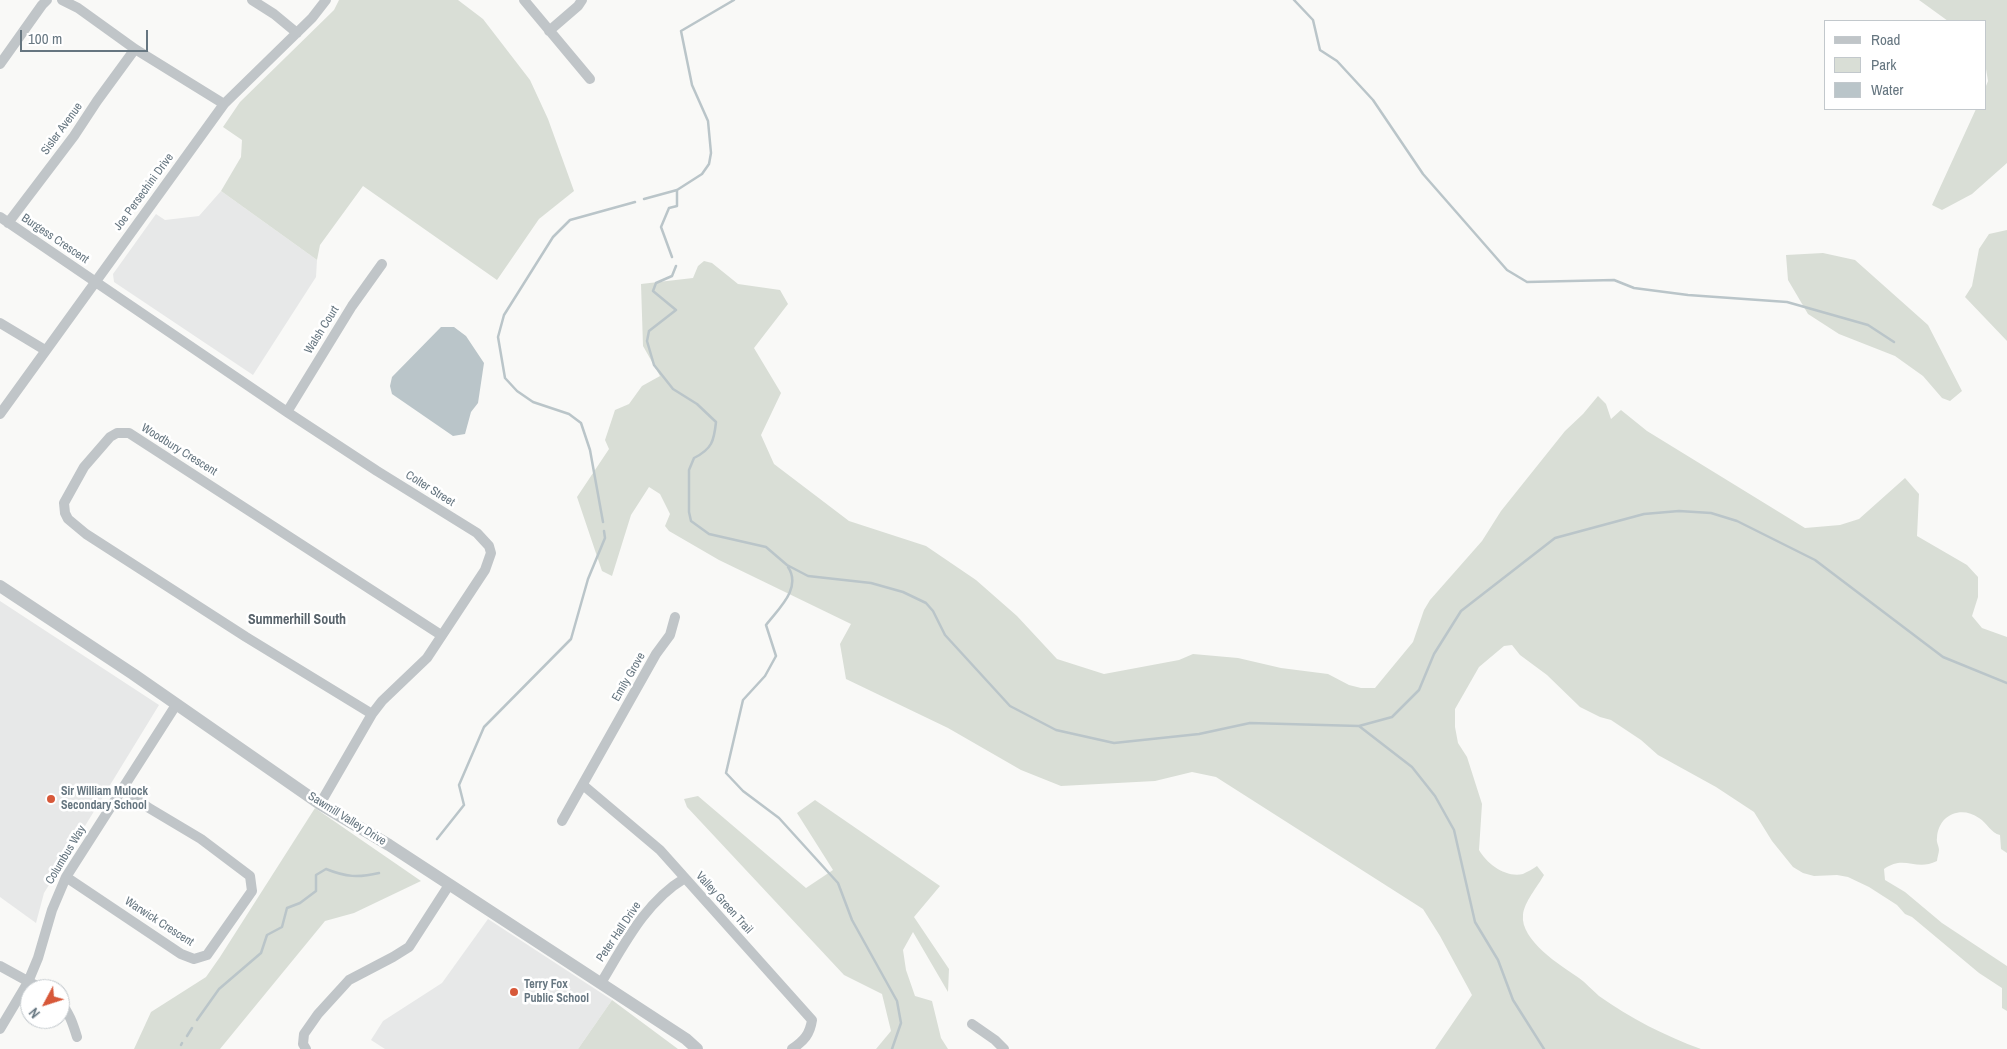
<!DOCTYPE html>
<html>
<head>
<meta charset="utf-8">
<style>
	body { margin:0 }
	#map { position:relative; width:2007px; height:1049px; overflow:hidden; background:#f9f9f7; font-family:"Archivo Narrow",sans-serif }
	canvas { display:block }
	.legend { position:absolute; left:1824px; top:20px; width:162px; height:90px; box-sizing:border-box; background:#fff; border:1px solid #c2c8cc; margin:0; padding:6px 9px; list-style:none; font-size:15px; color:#667680 }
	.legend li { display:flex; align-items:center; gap:10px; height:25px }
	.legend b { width:25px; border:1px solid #c2c8cc }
	.north { position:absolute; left:20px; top:979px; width:50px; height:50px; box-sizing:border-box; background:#fff; border:1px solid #c2c8cc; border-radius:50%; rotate:230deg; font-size:14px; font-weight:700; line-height:20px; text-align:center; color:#667680 }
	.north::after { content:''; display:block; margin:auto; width:18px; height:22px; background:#d75839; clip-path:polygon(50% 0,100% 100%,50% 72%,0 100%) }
	.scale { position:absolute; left:20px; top:30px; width:128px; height:22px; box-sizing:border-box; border:2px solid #667680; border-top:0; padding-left:6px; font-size:15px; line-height:18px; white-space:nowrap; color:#667680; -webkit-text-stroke:4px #fff; paint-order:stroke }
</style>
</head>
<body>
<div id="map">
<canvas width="2007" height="1049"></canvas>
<ul class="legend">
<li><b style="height:6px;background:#c0c5c8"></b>Road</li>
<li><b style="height:14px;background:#d9ded6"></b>Park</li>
<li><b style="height:14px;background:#bac5c9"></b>Water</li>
</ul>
<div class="north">N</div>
<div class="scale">100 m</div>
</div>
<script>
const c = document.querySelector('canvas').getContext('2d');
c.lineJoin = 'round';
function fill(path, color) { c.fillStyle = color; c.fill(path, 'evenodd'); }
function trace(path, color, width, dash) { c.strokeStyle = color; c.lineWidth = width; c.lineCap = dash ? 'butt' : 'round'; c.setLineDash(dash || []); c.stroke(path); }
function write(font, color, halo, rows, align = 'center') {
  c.font = font + ' "Archivo Narrow",sans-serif'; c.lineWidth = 5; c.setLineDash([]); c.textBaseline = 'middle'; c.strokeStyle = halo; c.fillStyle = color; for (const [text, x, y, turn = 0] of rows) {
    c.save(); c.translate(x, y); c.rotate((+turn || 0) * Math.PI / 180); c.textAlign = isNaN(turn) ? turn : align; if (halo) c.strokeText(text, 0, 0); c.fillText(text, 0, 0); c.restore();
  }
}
fill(new Path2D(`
	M221 191 317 260 316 277 253 375 114 282 113 274 156 214 165 220 199 216Z
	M0 601 159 705 44 893 36 923 0 897Z
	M488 919 612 1000 578 1049H385L371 1040 383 1021 442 983Z`), '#e7e8e8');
fill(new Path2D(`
	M339 0H458L483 19 530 80 548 119 574 191 539 219 497 280 363 186 320 245 317 260 221 191 241 157 242 140 223 127 240 102 334 10Z
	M1919 0H2007V163L1972 194 1942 210 1932 205 1976 109H1986V86L1988 81 1986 69V21H1948Z
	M2007 230V341L1965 297 1972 286 1979 249 1989 234Z
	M1823 253 1855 260 1928 325 1962 391 1950 401 1942 398 1923 376 1895 356 1839 334 1808 314 1788 280 1786 255Z
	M704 261 712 263 738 284 780 290 788 304 754 348 781 393 761 435 774 464 849 521 926 546 976 580 1017 616 1057 659 1104 674 1179 660 1193 654 1238 658 1281 668 1328 674 1349 685 1361 688H1375L1413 642 1424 610 1430 600 1482 541 1501 511 1565 431 1583 414 1598 396 1606 404 1611 419 1621 410 1647 431 1805 528 1840 525 1859 519 1905 478 1919 494 1917 536 1967 565 1978 577V597L1972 616 1982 628 2007 637V853L2001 849 2000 835C1991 833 1987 823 1979 818 1961 805 1938 815 1937 838 1936 842 1939 846 1939 850 1939 853 1937 858 1937 861 1915 872 1905 854 1884 869L1885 880 1905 892 1942 923 2007 966V1011L2002 1008V988L1979 973 1912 917 1905 914 1897 905 1869 887 1848 877 1837 875 1814 876 1803 873 1793 867 1772 841 1754 812 1716 787 1658 755 1641 740 1611 720 1600 717 1580 707 1547 675 1520 655 1512 645 1504 646 1479 667 1455 709V727L1458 743 1467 757 1482 804 1479 850C1487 864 1506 878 1523 874 1527 872 1533 869 1537 866L1544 875C1538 886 1524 902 1523 915 1520 940 1561 966 1579 978 1586 983 1592 990 1599 996 1630 1018 1665 1036 1701 1049H1435L1472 995 1440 936 1423 909 1216 777 1192 772 1155 781 1061 786 1021 770 948 728 846 679 840 644 851 624 719 560 669 531 665 526 670 514 660 494 649 487 631 515 612 576 602 571 577 497 609 449 605 440 615 410 629 404 642 386 660 376 643 346 641 284 693 278 698 266Z
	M698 796 806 888 833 870 797 813 815 800 940 886 914 917 949 969 948 992 913 932 903 950 906 970 915 996 932 1001 941 1038 948 1049H876L891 1031 882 994 844 975 687 807 684 799Z
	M315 808 421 881 354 913 325 921 220 1049H134L151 1012 206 977 220 957Z
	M612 1000 678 1049H578Z`), '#d9ded6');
fill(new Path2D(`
	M441 327H454L466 336 484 363 478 403 471 412 465 434 453 436 392 394 390 386 392 377Z`), '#bac5c9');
trace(new Path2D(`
	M1294 0 1313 20 1320 50 1337 61 1373 100 1423 174 1507 270 1527 282 1614 280 1634 288 1688 295 1787 302 1868 325 1894 342
	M644 199 677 190 702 174 709 164 711 153 708 121 692 85 681 31 734 0
	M672 257 661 227 669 208 677 206V190
	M676 266 672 276 656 283 653 291 676 310 649 331 647 341 654 365 673 389 697 404 716 422C714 441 712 449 694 458L689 470V512L691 521 709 534 766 547 787 565 808 576 871 583 903 592 926 603 933 611 945 635 1010 706 1056 730 1114 743 1199 734 1250 723 1359 726 1392 717 1419 690 1434 654 1461 611 1555 538 1644 514 1679 511 1711 513 1737 521 1815 560 1943 657 2007 683
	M603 522 590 450 581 423 569 414 533 402 517 391 505 378 498 337 504 315 553 237 570 220 635 202
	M788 567C802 588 779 608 766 625L776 656 765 676 743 700 726 773 743 791 779 818 838 883 852 920 897 1001 901 1023 892 1049
	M1359 726 1412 767 1435 796 1454 830 1475 922 1498 960 1513 1000 1544 1049
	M437 839 464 805 459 785 484 727 571 639 588 579 605 538 604 531
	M197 1020 219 989 261 953 267 935 282 927 287 908 300 903 316 891V875L326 869C346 877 358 878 379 873
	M187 1036 192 1028
	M181 1045 182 1043`), '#bac5c9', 2.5);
trace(new Path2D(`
	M62 0 78 8 135 49 224 104
	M252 0 274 14 297 33
	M524 0 590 79
	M549 31 578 6 582 0
	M0 64 42 5 47 0
	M0 217 287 412 377 471 477 533 489 546 491 553 485 570 427 658 382 701 372 714 320 804
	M8 223 74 136 97 101 135 49
	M0 323 45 350
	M287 412 352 306 382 264
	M0 414 224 104 312 18 326 0
	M372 714 246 637 86 534 68 519 65 513 64 503 84 467 110 437 117 433H129L441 635
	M583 785 660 850 812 1020C810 1034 804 1041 792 1049
	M562 821 656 654 670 635 675 617
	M66 877 181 954 194 959 207 955 252 891 250 876 201 839 149 808 122 789
	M0 966 42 989
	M601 983C624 945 645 902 685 878
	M60 1002C69 1012 73 1024 77 1037
	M972 1024 995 1040 1004 1049
	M0 1029 28 982 38 958 52 910 66 877 176 705
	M306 1049 303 1044 304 1034 318 1014 349 980 393 957 409 947 449 885`), '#c0c5c8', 10);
trace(new Path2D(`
	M0 586 133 674 320 804 389 845 686 1039 697 1049`), '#c0c5c8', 12);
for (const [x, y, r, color] of [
	[51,799,5,"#d75839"],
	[514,992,5,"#d75839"]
]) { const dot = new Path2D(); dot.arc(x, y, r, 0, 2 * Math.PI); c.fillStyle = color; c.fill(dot); trace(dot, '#fff', 2); }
write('12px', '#667680', '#fff', [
	["Sisler Avenue",62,129,-54],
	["Joe Persechini Drive",144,192,-54],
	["Burgess Crescent",55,239,34],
	["Walsh Court",322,330,-58],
	["Woodbury Crescent",179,450,32],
	["Colter Street",430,489,32],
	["Emily Grove",629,677,-60],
	["Sawmill Valley Drive",347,819,32],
	["Columbus Way",66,855,-59],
	["Valley Green Trail",724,903,48],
	["Warwick Crescent",159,922,33],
	["Peter Hall Drive",619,932,-56]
]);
write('bold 12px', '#667680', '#fff', [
	["Sir William Mulock",61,792],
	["Secondary School",61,806],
	["Terry Fox",524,985],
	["Public School",524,999]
], 'left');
write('bold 14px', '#58636b', '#fff', [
	["Summerhill South",297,620]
]);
</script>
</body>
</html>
